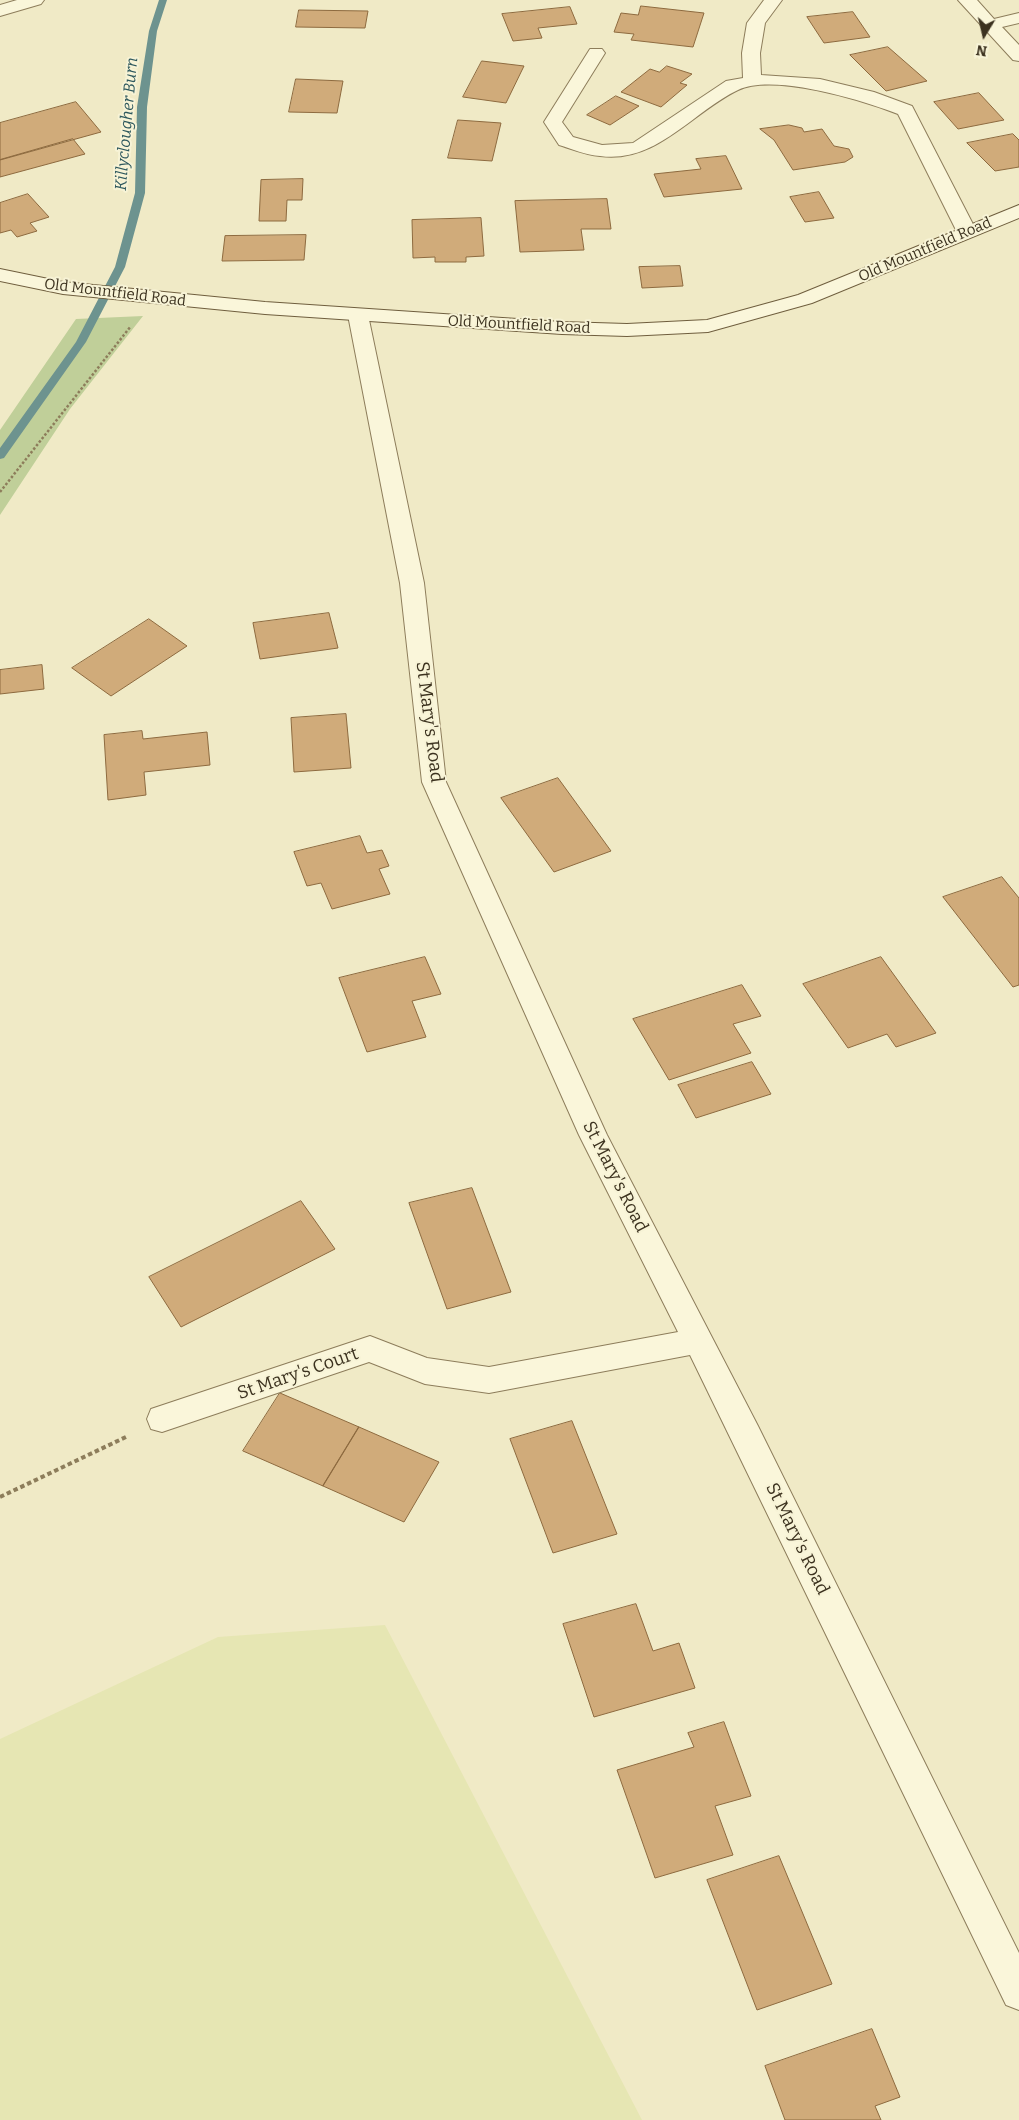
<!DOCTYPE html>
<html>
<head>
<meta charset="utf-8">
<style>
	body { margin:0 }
	#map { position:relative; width:1019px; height:2120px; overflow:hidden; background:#f0eac6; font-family:Bitter,serif }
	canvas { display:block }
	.north { position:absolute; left:959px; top:10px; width:50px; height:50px; -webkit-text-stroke:4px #f7f3d6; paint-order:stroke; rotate:189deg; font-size:14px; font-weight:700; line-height:20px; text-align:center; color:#3c321f }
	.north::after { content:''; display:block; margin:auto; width:18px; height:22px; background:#3c321f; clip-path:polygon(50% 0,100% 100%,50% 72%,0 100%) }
</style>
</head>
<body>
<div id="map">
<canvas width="1019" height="2120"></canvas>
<div class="north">N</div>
</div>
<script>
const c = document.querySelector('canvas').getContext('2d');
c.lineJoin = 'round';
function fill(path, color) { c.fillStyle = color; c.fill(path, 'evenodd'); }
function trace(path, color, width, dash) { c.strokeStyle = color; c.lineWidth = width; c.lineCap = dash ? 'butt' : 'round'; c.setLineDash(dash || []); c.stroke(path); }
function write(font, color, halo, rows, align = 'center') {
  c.font = font + ' Bitter,serif'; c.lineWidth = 4; c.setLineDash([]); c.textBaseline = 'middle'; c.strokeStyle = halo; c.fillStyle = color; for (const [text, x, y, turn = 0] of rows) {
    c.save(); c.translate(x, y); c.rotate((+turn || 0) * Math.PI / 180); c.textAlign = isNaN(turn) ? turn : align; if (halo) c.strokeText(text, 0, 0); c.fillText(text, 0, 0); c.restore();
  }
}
fill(new Path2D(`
	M385 1625 642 2120H0V1739L218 1637Z`), '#e6e6b3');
fill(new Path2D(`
	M143 316 70 409 0 515V430L76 319Z`), '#c0cf99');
fill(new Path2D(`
	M159 0H167L157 31 147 107 145 193 125 267 86 342 4 458 0 459V448L76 342 115 267 135 193 137 107 149 31Z`), '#6d938f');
const building = new Path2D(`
	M641 6 704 13 693 47 631 40 634 34 614 32 621 13 638 15Z
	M570 7 577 24 538 28 542 38 513 41 502 14Z
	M299 10 368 11 365 28 296 27Z
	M853 12 870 37 824 43 807 17Z
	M888 47 927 81 886 91 850 55Z
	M482 61 524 66 506 103 463 97Z
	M667 66 692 74 680 83 687 85 661 107 621 92 650 69 659 72Z
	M296 79 343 81 337 113 289 112Z
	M979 93 1004 120 958 129 934 102Z
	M616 96 639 106 610 125 587 115Z
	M76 102 101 132 0 160V123Z
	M458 120 501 123 492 161 448 158Z
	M789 125 802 128 804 132 822 129 834 146 849 149 853 157 845 162 793 170 774 140 760 129Z
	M1013 134 1019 140V167L995 171 967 143Z
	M73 139 85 154 0 177V160Z
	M726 156 742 189 664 197 654 174 701 169 696 159Z
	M303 179 302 200H287L286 221H259L261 180Z
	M819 192 834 218 805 222 790 197Z
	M28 194 49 217 30 223 37 231 17 237 11 230 0 233V203Z
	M607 199 611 229H581L584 250 520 252 515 201Z
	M481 218 484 256 466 257V262H435V257L413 258 412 220Z
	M306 235 304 260 222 261 225 236Z
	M680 266 683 286 642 288 639 267Z
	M329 613 338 648 260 659 253 623Z
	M149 619 187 646 111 696 72 668Z
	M42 665 44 689 0 694V670Z
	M346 714 351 768 294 772 291 718Z
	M142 731 143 739 207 732 210 765 144 772 146 795 108 800 104 735Z
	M558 778 611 851 554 872 501 798Z
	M360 836 367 853 382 850 389 866 379 869 390 894 332 909 321 883 307 886 294 852Z
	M1002 877 1019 898V985L1013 987 943 897Z
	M425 957 441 994 412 1001 426 1037 367 1052 339 978Z
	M881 957 936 1033 896 1047 887 1034 848 1048 803 984Z
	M742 985 761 1016 733 1024 751 1053 669 1080 633 1019Z
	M752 1062 771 1094 696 1118 678 1085Z
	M472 1188 511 1292 447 1309 409 1203Z
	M301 1201 335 1249 181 1327 149 1277Z
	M280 1393 359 1427 323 1486 243 1451Z
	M572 1421 617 1534 553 1553 510 1439Z
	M359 1427 439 1462 404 1522 323 1486Z
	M636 1604 653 1651 679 1643 695 1688 594 1717 563 1624Z
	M724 1722 751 1796 715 1806 733 1855 655 1878 617 1770 694 1747 688 1733Z
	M779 1856 832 1984 757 2010 707 1880Z
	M872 2029 900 2097 875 2106 881 2120H785L765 2066Z`);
fill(building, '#d0ab7a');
trace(building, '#8d6a3f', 1);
const street = new Path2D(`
	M17 0H44L41 4 0 16V5Z
	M764 0H782L765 23 760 53 761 75 820 79 874 92 912 106 977 232 974 236H960L957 232 898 114C861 100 774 73 738 90 692 112 656 164 600 156 586 155 572 149 559 145L544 122 590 49H602L605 53 562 122 573 137 602 145 633 143 726 81 743 78 742 53 747 23Z
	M958 0H977L994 19 1019 13V23L1002 27 1019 45V61L1013 60Z
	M358 309 365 311 368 315 424 583 446 782 607 1135 758 1426 1019 1953V2010L1006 2005 690 1355 489 1393 425 1384 369 1362 162 1432 151 1429 147 1419 151 1409 370 1336 427 1358 489 1367 678 1332 579 1135 422 782 400 583 348 315 351 311Z`);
const secondary = new Path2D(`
	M1019 205V218L812 303 708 332 627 336 562 334 265 314 63 294 0 281V269L63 282 265 302 562 322 627 324 707 320 798 295Z`);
trace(street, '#8d7d5b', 2);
trace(secondary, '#6f5e3e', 2);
trace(new Path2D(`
	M0 492 131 326`), '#8d7d5b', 2.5, [2.5, 2]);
trace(new Path2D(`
	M0 1497 128 1436`), '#8d7d5b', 4, [4.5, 3]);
fill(street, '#faf6da');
fill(secondary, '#faf6da');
write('15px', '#3c321f', '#f7f3d6', [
	["Old Mountfield Road",925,250,-23],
	["Old Mountfield Road",115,293,7],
	["Old Mountfield Road",519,325,3]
]);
write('italic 16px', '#2e585d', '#f7f3d6', [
	["Killyclougher Burn",127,124,-85]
]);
write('18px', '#3c321f', '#f7f3d6', [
	["St Mary's Road",429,722,83],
	["St Mary's Road",615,1177,63],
	["St Mary's Court",298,1374,-19],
	["St Mary's Road",797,1539,64]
]);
</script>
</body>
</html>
